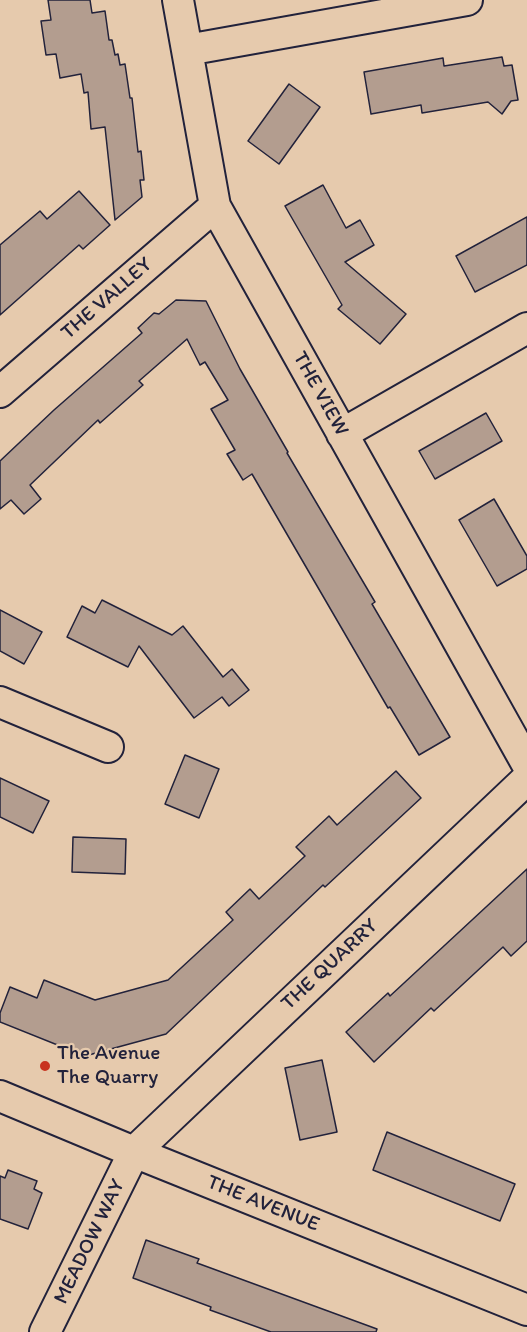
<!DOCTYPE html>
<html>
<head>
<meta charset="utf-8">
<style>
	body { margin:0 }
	canvas { display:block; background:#e6caad }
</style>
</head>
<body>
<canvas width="527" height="1332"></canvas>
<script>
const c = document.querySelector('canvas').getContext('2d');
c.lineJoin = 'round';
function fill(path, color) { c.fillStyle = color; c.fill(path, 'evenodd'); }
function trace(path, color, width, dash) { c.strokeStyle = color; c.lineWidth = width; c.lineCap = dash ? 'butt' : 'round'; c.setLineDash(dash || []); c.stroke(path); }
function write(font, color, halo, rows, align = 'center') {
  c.font = font + ' Itim,sans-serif'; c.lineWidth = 4.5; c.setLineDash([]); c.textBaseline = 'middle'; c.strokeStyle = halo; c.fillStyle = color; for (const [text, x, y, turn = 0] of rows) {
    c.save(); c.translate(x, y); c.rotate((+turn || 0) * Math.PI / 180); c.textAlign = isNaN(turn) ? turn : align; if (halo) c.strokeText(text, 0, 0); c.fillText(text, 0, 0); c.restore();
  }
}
const building = new Path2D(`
	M48 0H90L92 13 105 11 109 40H112L115 55 118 54 120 65 125 64 130 98H132L138 152 141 151 144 180H140L142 197 115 220 105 127 91 129 88 92 84 93 81 74 60 78 56 54 46 55 41 21 51 20Z
	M502 57 504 66 512 65 518 100 511 101 502 114 488 102 422 113 421 105 371 114 364 72 443 58 444 66Z
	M289 84 320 107 279 164 248 141Z
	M323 185 346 228 360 220 374 245 345 262 406 314 380 344 338 309 342 305 285 206Z
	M79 191 110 225 83 249 79 245 0 315V245L40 211 47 219Z
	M527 217V265L475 292 456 256Z
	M176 300 206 301 240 369 288 452 287 453 375 602 372 604 450 737 419 755 390 707 388 708 252 474 243 480 227 454 235 450 211 409 228 400 205 362 200 365 187 339 139 381 143 385 100 423 98 420 30 485 41 499 24 514 11 500 0 509V461L54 410 142 333 138 328 154 313 159 314Z
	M486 413 502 441 435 479 419 451Z
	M494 499 527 556V569L497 586 459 520Z
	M102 600 172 635 183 626 223 677 232 669 249 690 229 706 222 697 194 718 139 646 128 667 67 637 82 606 95 613Z
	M0 610 42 632 24 664 0 651Z
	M185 755 219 769 199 818 165 804Z
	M396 771 421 798 325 887 323 885 166 1034 85 1056 0 1022V1013L10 987 37 998 44 980 95 1000 168 980 233 920 226 912 250 889 259 899 305 856 296 847 329 816 337 825Z
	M0 778 49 801 33 833 0 817Z
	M73 837 126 839 125 874 72 872Z
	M527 869V941L511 956 503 947 434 1011 431 1008 374 1062 346 1032 388 993 390 996Z
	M322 1060 337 1132 300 1140 285 1068Z
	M387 1132 515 1184 500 1221 373 1170Z
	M8 1170 37 1181 34 1189 42 1193 28 1229 0 1219V1176L5 1178Z
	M146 1240 199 1259 197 1263 377 1329 376 1332H271L210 1310 211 1307 133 1278Z`);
fill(building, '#b39d8f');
trace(building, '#22223b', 1.5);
const minor = new Path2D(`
	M178 0 215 206 527 764
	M187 50 467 0
	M0 392 215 206
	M342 434 527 328
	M0 702 108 747
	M0 1096 134 1152 527 1310
	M45 1332 134 1152 527 779`);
trace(minor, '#22223b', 34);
trace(minor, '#e6caad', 30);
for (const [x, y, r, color] of [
	[45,1066,6,"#c8321e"]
]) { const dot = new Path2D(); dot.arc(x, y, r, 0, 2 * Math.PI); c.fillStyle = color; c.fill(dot); trace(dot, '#e6caad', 2); }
write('21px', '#22223b', '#e6caad', [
	["THE VALLEY",107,299,-41],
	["THE VIEW",320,394,61],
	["THE QUARRY",330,965,-43],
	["THE AVENUE",263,1204,22],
	["MEADOW WAY",90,1242,-64]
]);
write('21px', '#22223b', '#e6caad', [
	["The Avenue",57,1054],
	["The Quarry",57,1078]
], 'left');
</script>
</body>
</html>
